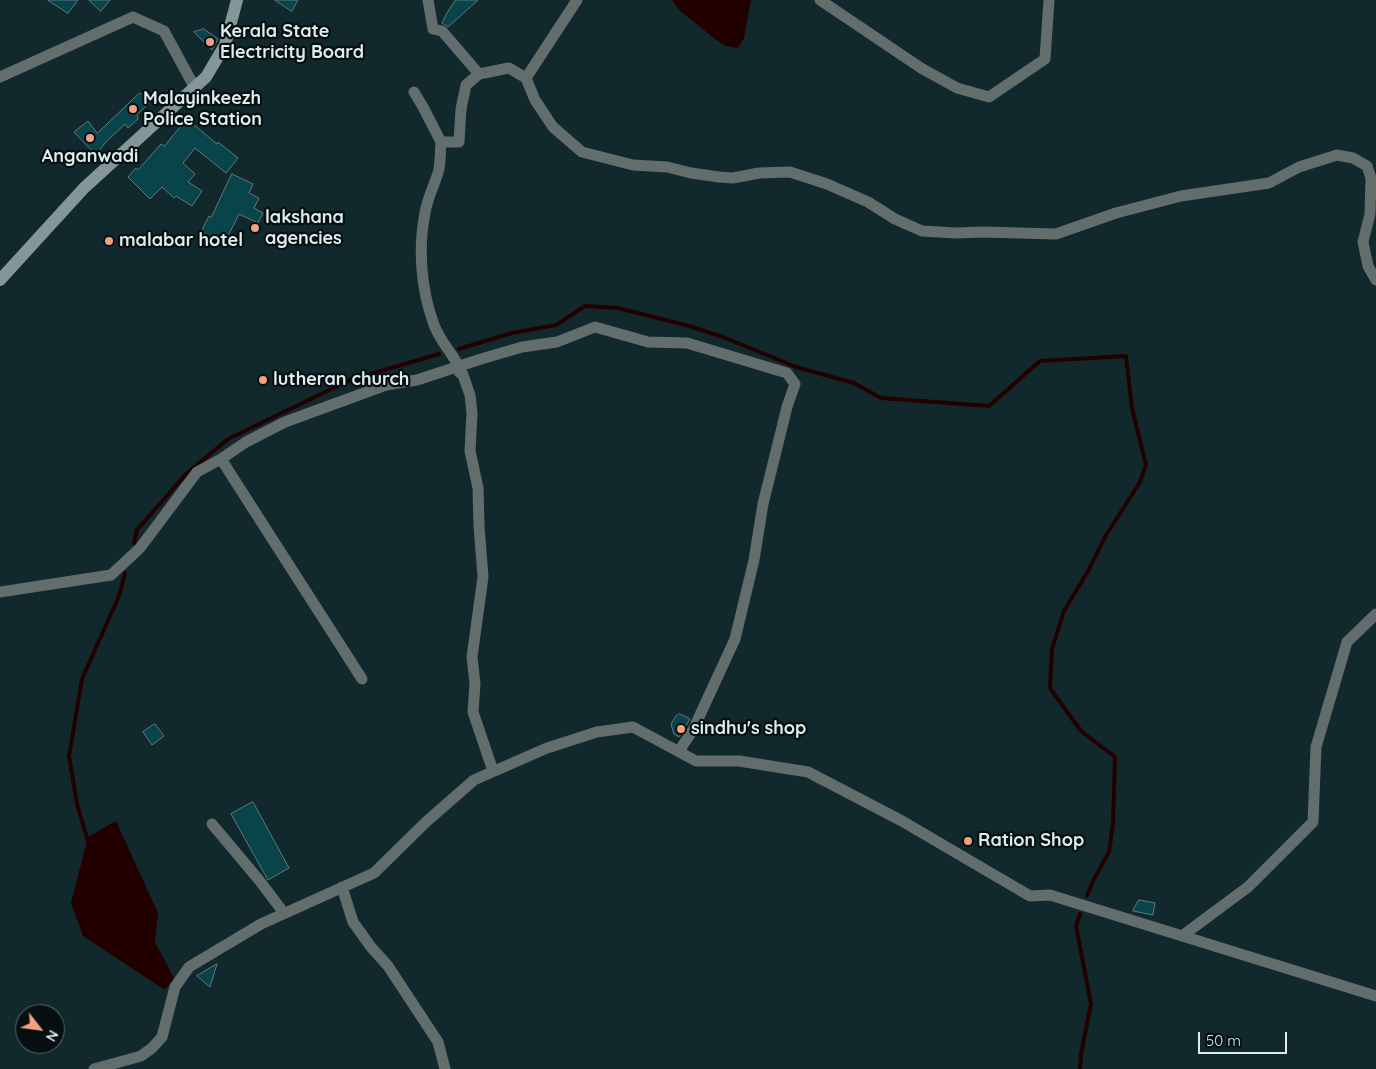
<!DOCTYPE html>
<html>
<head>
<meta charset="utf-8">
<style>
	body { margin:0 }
	#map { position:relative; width:1376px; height:1069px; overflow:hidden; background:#11292c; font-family:Quicksand,sans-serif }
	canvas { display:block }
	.north { position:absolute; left:15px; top:1004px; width:50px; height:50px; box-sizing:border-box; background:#061011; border:1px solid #5c6869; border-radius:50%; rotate:120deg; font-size:14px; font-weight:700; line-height:20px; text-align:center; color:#deeced }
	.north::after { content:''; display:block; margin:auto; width:18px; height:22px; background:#f39f84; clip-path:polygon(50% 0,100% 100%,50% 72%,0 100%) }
	.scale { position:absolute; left:1198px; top:1032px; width:89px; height:22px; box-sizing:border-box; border:2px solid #deeced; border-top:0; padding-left:6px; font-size:15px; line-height:18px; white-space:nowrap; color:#deeced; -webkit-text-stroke:4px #061011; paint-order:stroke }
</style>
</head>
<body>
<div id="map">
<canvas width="1376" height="1069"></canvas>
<div class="north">N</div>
<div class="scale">50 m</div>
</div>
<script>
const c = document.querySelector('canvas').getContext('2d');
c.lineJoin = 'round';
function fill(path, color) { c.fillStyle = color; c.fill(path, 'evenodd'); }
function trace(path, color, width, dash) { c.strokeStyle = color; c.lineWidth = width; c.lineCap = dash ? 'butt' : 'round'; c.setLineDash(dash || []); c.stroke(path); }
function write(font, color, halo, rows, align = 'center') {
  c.font = font + ' Quicksand,sans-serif'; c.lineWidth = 4.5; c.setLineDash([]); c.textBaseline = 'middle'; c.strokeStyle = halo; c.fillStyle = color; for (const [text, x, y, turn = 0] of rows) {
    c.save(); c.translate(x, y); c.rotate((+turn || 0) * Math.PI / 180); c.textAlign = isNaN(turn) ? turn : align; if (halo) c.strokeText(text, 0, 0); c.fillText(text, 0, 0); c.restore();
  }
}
fill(new Path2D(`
	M672 0H751L744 38 738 48 726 46 715 39 680 11Z
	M116 821 158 913 155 942 174 978 165 990 83 936 71 903 88 837Z`), '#200');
trace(new Path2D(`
	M459 349 512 333 556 325 585 306 618 308 689 326 723 337 796 367 854 383 881 398 989 406 1040 361 1126 356 1132 408 1146 465 1140 482 1105 537 1088 571 1064 611 1052 649 1050 688 1081 731 1115 757 1113 824 1109 852 1093 881 1087 896
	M134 543 137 530 186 474 228 439 350 380 439 354
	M88 841 77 804 69 756 82 679 119 596 125 573
	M1080 914 1076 926 1091 1004 1081 1054 1080 1069`), '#200', 4);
const building = new Path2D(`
	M48 0H78L68 13Z
	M89 0H110L101 11Z
	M275 0H298L292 11Z
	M456 0H478L448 27 442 23 447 13Z
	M204 29 218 39 212 50 194 32Z
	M140 93 150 102 137 115 138 119 128 128 125 124 105 143 96 155 74 132 88 121 97 133Z
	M187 119 217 144 218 142 238 158 226 173 195 148 183 163 195 174 188 182 202 191 192 206 176 196 174 198 162 187 150 199 128 177 136 168 138 170 161 144 164 146Z
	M232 174 253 184 249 193 259 198 254 208 263 213 258 223 239 214 224 244 201 232 209 216 211 217Z
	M680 714 690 719 679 737 674 734 671 724 676 716Z
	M155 724 164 736 152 745 143 732Z
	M253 802 289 868 268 880 231 814Z
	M1139 900 1155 903 1153 915 1133 911Z
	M217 964 210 987 197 976Z`);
fill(building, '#09444a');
trace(building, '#60797c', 1);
trace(new Path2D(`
	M428 0 433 29 442 31 479 74
	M820 0 921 68 957 88 989 97 1045 59 1049 0
	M0 77 133 17 164 31 195 88
	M526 78 577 0
	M414 92 423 107 441 142
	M459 372 463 375 470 395 472 413 470 451 478 488 479 526 483 577 472 657 475 684 473 712 493 771
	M463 375C456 356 439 342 433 322 421 288 418 248 425 213 427 199 434 186 438 173 441 163 440 152 441 142H459L461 109 466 85 479 74 509 68 526 78 535 100 553 127 582 152 633 165 667 167 691 173 719 177 733 178 759 173 790 172 827 184 868 202 895 219 922 231 956 233 982 232 1056 234 1116 213 1181 196 1269 183 1299 167 1337 155 1353 158 1367 166 1371 178 1370 214 1363 242 1368 266 1376 280
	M221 459 362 679
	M0 592 111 575 140 548 197 472 221 459 246 442 285 422 386 385 417 380 481 359 522 347 557 342 595 327 648 342 687 343 787 373 795 384 787 407 763 504 754 560 735 639 693 730 679 751
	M212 824 259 880 284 913
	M342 887 353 922 371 947 388 966 438 1042 445 1069
	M1182 936 1248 887 1313 822 1316 747 1347 642 1376 614
	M94 1069 141 1056 152 1048 162 1037 175 987 189 967 261 924 374 873 426 822 474 780 547 748 597 732 633 727 696 761H739L808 772 902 821 1030 896 1050 895 1376 996`), '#626d6e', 11);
trace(new Path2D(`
	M0 280 84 188 206 77 225 45 237 0`), '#859698', 12);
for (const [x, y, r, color] of [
	[210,42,5,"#f39f84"],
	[133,109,5,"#f39f84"],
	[90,138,5,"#f39f84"],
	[255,228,5,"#f39f84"],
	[109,241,5,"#f39f84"],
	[263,380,5,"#f39f84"],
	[681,729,5,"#f39f84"],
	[968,841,5,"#f39f84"]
]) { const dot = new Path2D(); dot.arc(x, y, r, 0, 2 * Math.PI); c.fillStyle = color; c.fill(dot); trace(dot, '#061011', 2); }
write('bold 18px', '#deeced', '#061011', [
	["Kerala State",220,32],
	["Electricity Board",220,53],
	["Malayinkeezh",143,99],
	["Police Station",143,120],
	["Anganwadi",90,157,"center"],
	["lakshana",265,218],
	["agencies",265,239],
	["malabar hotel",119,241],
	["lutheran church",273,380],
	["sindhu's shop",691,729],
	["Ration Shop",978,841]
], 'left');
</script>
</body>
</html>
